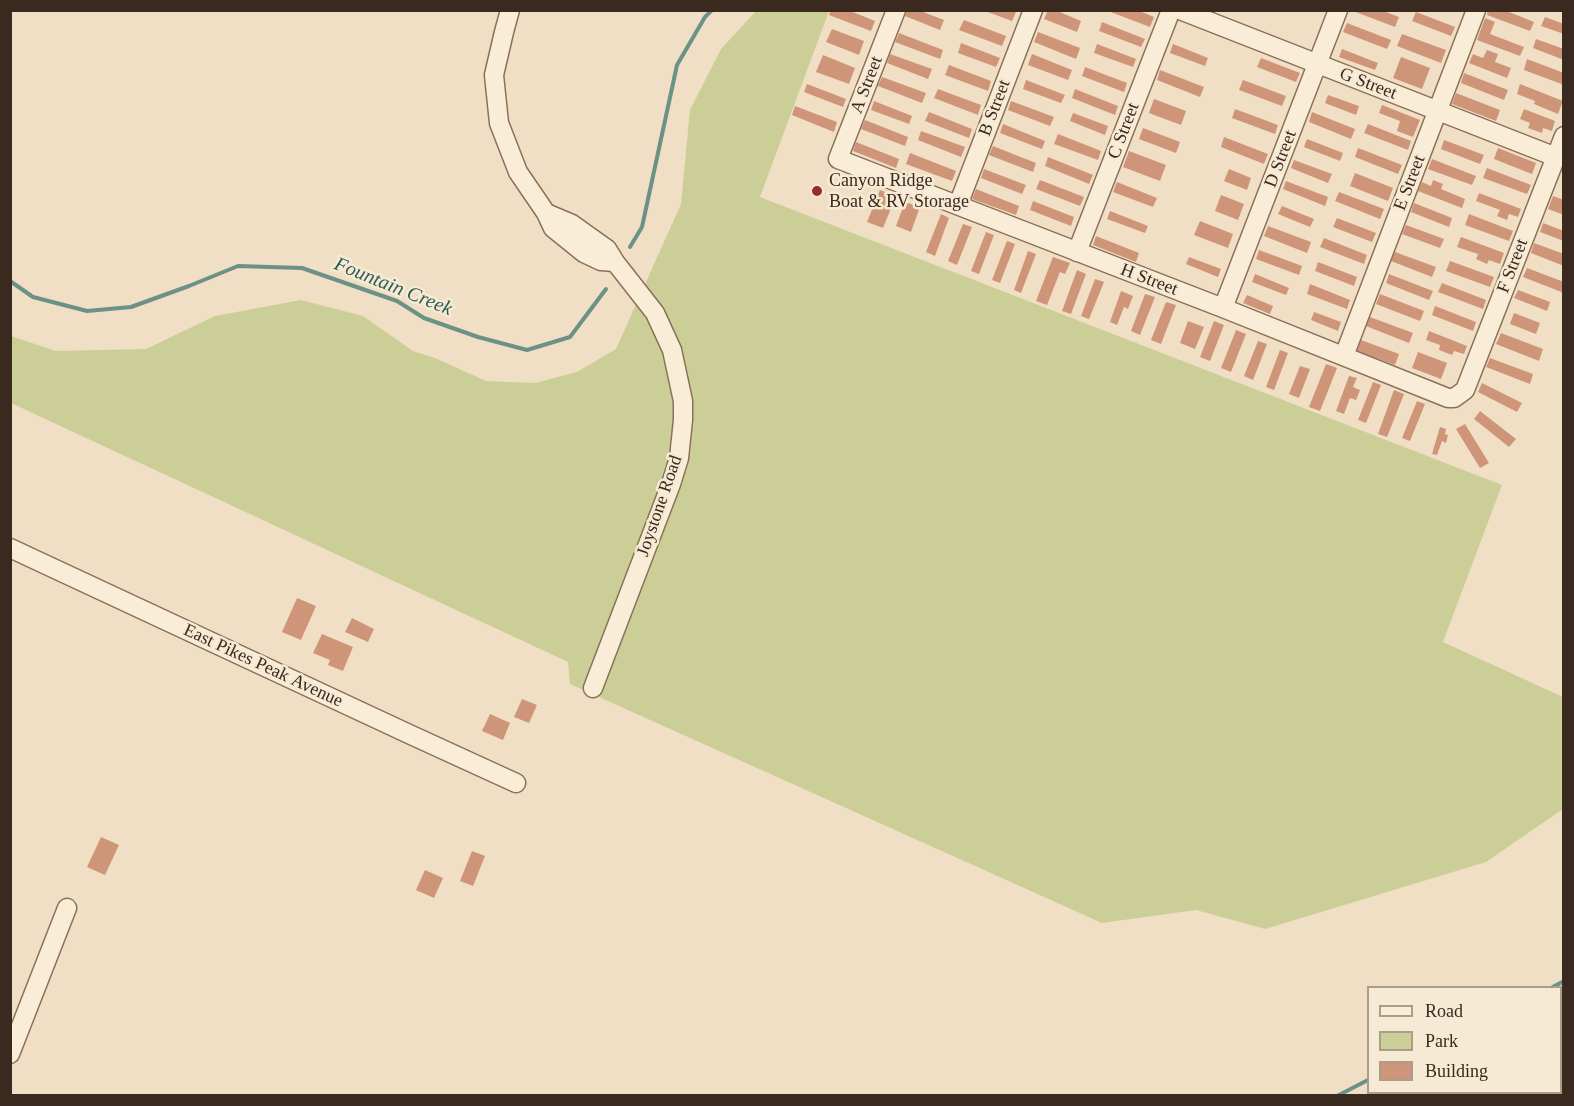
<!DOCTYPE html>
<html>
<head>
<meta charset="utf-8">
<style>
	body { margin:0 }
	#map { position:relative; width:1574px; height:1106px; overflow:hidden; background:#f0dfc4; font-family:"Times New Roman",serif }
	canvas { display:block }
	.frame { position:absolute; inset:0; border:12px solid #3a291e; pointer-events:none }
	.legend { position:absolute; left:1367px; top:986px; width:195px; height:108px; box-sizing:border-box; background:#f7ead4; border:2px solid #ab9d8b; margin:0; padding:8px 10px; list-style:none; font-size:18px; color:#3a291e }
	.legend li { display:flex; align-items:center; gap:12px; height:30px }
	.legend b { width:30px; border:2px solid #ab9d8b }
</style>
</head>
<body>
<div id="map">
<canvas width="1574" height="1106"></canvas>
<div class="frame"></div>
<ul class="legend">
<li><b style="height:8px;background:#faedd8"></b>Road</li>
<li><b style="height:16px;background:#ccce97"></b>Park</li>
<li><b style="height:16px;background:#cf9579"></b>Building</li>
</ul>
</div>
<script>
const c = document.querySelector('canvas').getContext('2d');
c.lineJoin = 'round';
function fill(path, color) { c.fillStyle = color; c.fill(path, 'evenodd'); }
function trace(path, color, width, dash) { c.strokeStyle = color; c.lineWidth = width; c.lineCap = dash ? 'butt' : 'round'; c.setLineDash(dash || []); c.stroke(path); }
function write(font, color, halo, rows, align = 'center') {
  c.font = font + ' "Times New Roman",serif'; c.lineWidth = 5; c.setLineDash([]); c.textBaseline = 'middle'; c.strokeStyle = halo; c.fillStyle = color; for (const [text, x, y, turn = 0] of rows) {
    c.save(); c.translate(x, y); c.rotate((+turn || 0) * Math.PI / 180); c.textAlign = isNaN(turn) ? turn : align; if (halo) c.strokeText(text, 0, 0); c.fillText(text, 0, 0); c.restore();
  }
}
fill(new Path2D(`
	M756 11H829L760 197 1502 485 1443 642 1563 697V810L1560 811 1486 862 1265 929 1196 910 1102 923 570 684 568 662 11 403V336L56 351 146 349 215 316 301 300 363 316 413 351 435 358 486 381 535 383 577 372 616 349 681 204 690 110 721 49Z`), '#ccce97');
trace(new Path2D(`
	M630 247 642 227 677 65 705 17 712 10
	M10 281 33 297 87 311 131 307 189 286 238 266 302 268 397 301 424 318 478 337 527 350 570 337 606 289
	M1551 988 1564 981
	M1337 1096 1368 1080`), '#6c9185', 4);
fill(new Path2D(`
	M831 10H848L875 21 871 31 829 15Z
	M907 10H918L944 20 940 30 905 16Z
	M1012 10 1016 12 1012 21 985 11Z
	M1048 10H1055L1081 21 1077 32 1044 19Z
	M1137 10 1154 17 1150 27 1108 11Z
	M1381 10 1399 17 1395 27 1353 11Z
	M1488 10H1504L1534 22 1530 31 1487 15Z
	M1416 12 1455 27 1451 36 1412 21Z
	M1545 17 1564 24V34L1541 26Z
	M1485 18 1495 22 1490 34 1524 47 1520 56 1477 40Z
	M964 20 1006 36 1002 46 959 30Z
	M1102 22 1145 39 1141 47 1099 31Z
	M1347 23 1391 40 1387 49 1343 32Z
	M832 29 864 41 859 55 826 42Z
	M1038 32 1080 48 1076 59 1034 42Z
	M899 33 943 50 940 59 895 42Z
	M1402 34 1446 50 1441 63 1397 46Z
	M1536 39 1564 49V60L1533 48Z
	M961 43 1000 58 996 67 958 53Z
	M1097 44 1136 59 1133 67 1094 53Z
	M1173 44 1208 58 1205 66 1170 53Z
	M1342 49 1378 63 1375 70 1339 57Z
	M1487 50 1498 54 1495 62 1511 68 1507 78 1469 63 1473 54 1483 58Z
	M890 54 932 69 928 79 887 63Z
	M1032 54 1072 70 1068 80 1028 65Z
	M823 55 855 68 849 84 816 72Z
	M1401 57 1430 68 1422 89 1393 78Z
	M1261 58 1300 73 1296 82 1257 67Z
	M1527 59 1564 73V85L1524 70Z
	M949 65 991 81 988 91 945 75Z
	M1085 67 1127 83 1124 92 1082 76Z
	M1160 70 1204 87 1200 97 1157 80Z
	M1464 73 1508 90 1504 100 1461 83Z
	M882 77 926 93 922 103 878 86Z
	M1026 80 1065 95 1061 103 1023 89Z
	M1243 80 1286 96 1282 106 1239 90Z
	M807 84 846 99 843 107 804 92Z
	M1520 84 1563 101 1558 114 1534 104 1535 101 1517 94Z
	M938 89 981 105 978 115 934 98Z
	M1075 89 1118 106 1115 115 1072 98Z
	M1456 93 1500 110 1496 121 1452 104Z
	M1328 95 1359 106 1356 115 1325 103Z
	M1154 99 1186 111 1181 125 1149 113Z
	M874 101 912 116 909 124 871 110Z
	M1011 101 1054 117 1050 126 1008 110Z
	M1382 105 1420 120 1413 137 1397 131 1400 121 1379 113Z
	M795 106 837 122 834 132 792 115Z
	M1235 109 1278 125 1275 134 1232 118Z
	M1524 109 1555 121 1552 131 1543 128 1542 133 1528 128 1530 123 1520 119Z
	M929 112 972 129 969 138 925 121Z
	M1312 112 1355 129 1351 139 1309 122Z
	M1073 113 1108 126 1105 135 1070 121Z
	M865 120 908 137 905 146 861 129Z
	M1003 124 1045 141 1042 149 1000 133Z
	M1368 124 1411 141 1408 150 1364 133Z
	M1143 128 1180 142 1176 153 1139 139Z
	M921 131 965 147 961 157 918 140Z
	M1058 134 1101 151 1098 160 1054 144Z
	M1224 137 1268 154 1264 164 1221 147Z
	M1307 139 1343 153 1340 161 1304 147Z
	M1444 140 1484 155 1480 164 1441 149Z
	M856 142 899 159 896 168 853 151Z
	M993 146 1036 163 1033 172 989 155Z
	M1358 148 1402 165 1398 174 1355 157Z
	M1498 148 1536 163 1532 174 1494 159Z
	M1129 151 1166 165 1160 181 1123 167Z
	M910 153 956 171 952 181 906 164Z
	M1048 157 1093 175 1089 184 1045 166Z
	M1432 159 1476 176 1472 185 1428 169Z
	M1294 160 1332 174 1328 183 1291 168Z
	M1487 168 1531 185 1527 194 1483 178Z
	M984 169 1026 185 1022 194 981 178Z
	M1229 169 1251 178 1247 190 1224 181Z
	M1355 173 1393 188 1388 201 1350 186Z
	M1040 180 1084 197 1080 206 1036 189Z
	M1433 180 1443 184 1441 189 1465 199 1462 208 1418 191 1422 182 1431 186Z
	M1286 181 1328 197 1325 206 1283 189Z
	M1117 182 1157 198 1153 207 1113 192Z
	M976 189 1019 206 1016 215 972 199Z
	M880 190 896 196 883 228 867 222Z
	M1339 192 1384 209 1380 219 1335 201Z
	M1479 193 1521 209 1518 217 1509 214 1507 220 1497 216 1500 210 1476 201Z
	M1221 195 1244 204 1238 220 1215 211Z
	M1553 196 1564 200V215L1548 209Z
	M1033 201 1074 217 1071 226 1030 210Z
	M905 202 920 207 911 232 896 226Z
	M1414 203 1452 218 1449 227 1411 212Z
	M1282 206 1314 219 1310 227 1278 214Z
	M1110 211 1148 226 1145 233 1107 219Z
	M941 214 949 218 935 256 926 252Z
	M1469 214 1513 231 1509 241 1465 225Z
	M1337 218 1376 233 1372 242 1333 227Z
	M1200 221 1233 234 1228 248 1194 235Z
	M1543 223 1564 231V241L1540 232Z
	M963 224 972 227 957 265 948 261Z
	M1406 225 1444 239 1440 248 1402 234Z
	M1268 226 1311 242 1307 253 1264 236Z
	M986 232 994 235 979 274 971 271Z
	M1096 236 1139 253 1136 262 1093 245Z
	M1461 237 1504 253 1500 264 1489 260 1487 264 1476 259 1478 254 1457 247Z
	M1324 238 1367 255 1364 264 1320 247Z
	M1007 241 1015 244 1000 283 992 280Z
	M1534 243 1564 254V266L1531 253Z
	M1259 250 1302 266 1299 275 1256 259Z
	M1028 251 1036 254 1021 293 1014 290Z
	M1395 252 1436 267 1432 277 1391 261Z
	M1053 257 1070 263 1065 274 1060 272 1047 305 1036 301Z
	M1189 257 1221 269 1218 277 1186 264Z
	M1450 261 1494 277 1490 287 1446 271Z
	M1318 262 1357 277 1354 286 1315 271Z
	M1527 268 1564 282V293L1523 277Z
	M1077 270 1086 274 1071 314 1062 311Z
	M1255 274 1289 288 1286 295 1252 282Z
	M1389 274 1433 291 1429 300 1386 283Z
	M1095 279 1104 282 1089 319 1081 316Z
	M1442 283 1486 300 1483 309 1438 292Z
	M1310 284 1350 300 1347 309 1307 294Z
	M1518 290 1550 302 1547 311 1514 298Z
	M1121 291 1133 296 1128 309 1124 307 1117 325 1110 322Z
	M1145 294 1155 297 1140 335 1131 331Z
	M1380 294 1424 311 1420 321 1376 304Z
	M1247 295 1273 306 1270 314 1243 303Z
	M1166 302 1176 305 1161 344 1151 340Z
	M1435 306 1476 322 1473 331 1432 315Z
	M1314 312 1341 322 1338 331 1311 320Z
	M1514 313 1540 323 1536 334 1510 324Z
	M1370 317 1413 333 1409 343 1366 326Z
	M1188 321 1204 327 1195 349 1180 343Z
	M1214 321 1224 325 1210 361 1200 357Z
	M1236 330 1246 334 1231 372 1221 368Z
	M1429 331 1467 346 1464 354 1454 351 1452 355 1439 350 1440 345 1426 340Z
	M1501 333 1543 349 1539 361 1496 344Z
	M1361 340 1399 354 1395 365 1357 351Z
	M1258 341 1267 344 1253 380 1244 376Z
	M1280 350 1288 353 1274 390 1266 387Z
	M1418 352 1447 363 1441 379 1412 368Z
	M1490 358 1533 374 1530 384 1486 367Z
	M1326 364 1337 368 1320 411 1309 407Z
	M1300 366 1310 369 1299 398 1289 394Z
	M1349 376 1357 378 1353 387 1360 390 1356 400 1350 398 1344 414 1336 411Z
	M1373 382 1381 385 1366 423 1358 420Z
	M1482 383 1522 403 1517 412 1478 392Z
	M1394 390 1404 394 1387 437 1378 434Z
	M1417 401 1425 404 1410 441 1402 438Z
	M1480 411 1516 439 1509 447 1474 419Z
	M1465 424 1489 463 1480 468 1456 429Z
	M1440 427 1446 429 1445 434 1448 435 1446 443 1442 441 1437 455 1432 454Z
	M297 598 316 606 301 640 282 632Z
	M352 618 374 629 368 642 345 632Z
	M322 634 353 647 343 671 328 665 330 660 313 653Z
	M522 699 537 705 529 723 514 717Z
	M490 714 510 723 503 740 482 731Z
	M101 837 119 845 105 875 87 867Z
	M472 851 485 856 473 886 460 881Z
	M425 870 443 878 434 898 416 890Z`), '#cf9579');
const minor = new Path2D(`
	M510 10 504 32 494 75 499 123 518 172 546 213 553 228 584 253 601 261 615 262
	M896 10 838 159 1223 308 1448 398H1454L1465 390 1564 136
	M1180 10 1556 157
	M958 205 1033 10
	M546 213 572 224 607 249 615 262 655 313 672 350 683 401V420L679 458 671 484 593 688
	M1077 252 1171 10
	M1223 308 1338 10
	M1344 356 1476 10
	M10 548 409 734 516 783
	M10 1054 67 908`);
trace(minor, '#8b705a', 21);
trace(minor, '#faedd8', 18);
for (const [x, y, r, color] of [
	[817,191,6,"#9c2832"]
]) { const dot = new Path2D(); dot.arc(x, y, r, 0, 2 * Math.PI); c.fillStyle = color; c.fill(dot); trace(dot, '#f7ead4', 2); }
write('18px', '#3a291e', '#f7ead4', [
	["G Street",1368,84,21],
	["A Street",867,85,-69],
	["B Street",995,108,-69],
	["C Street",1124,131,-69],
	["D Street",1281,159,-69],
	["E Street",1410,183,-69],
	["F Street",1513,266,-69],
	["H Street",1149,280,21],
	["Joystone Road",660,506,-71],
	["East Pikes Peak Avenue",263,666,25]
]);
write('18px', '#3a291e', '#f7ead4', [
	["Canyon Ridge",829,181],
	["Boat & RV Storage",829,202]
], 'left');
write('italic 20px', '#2d5a54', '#f7ead4', [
	["Fountain Creek",393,287,22]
]);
</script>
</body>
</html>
